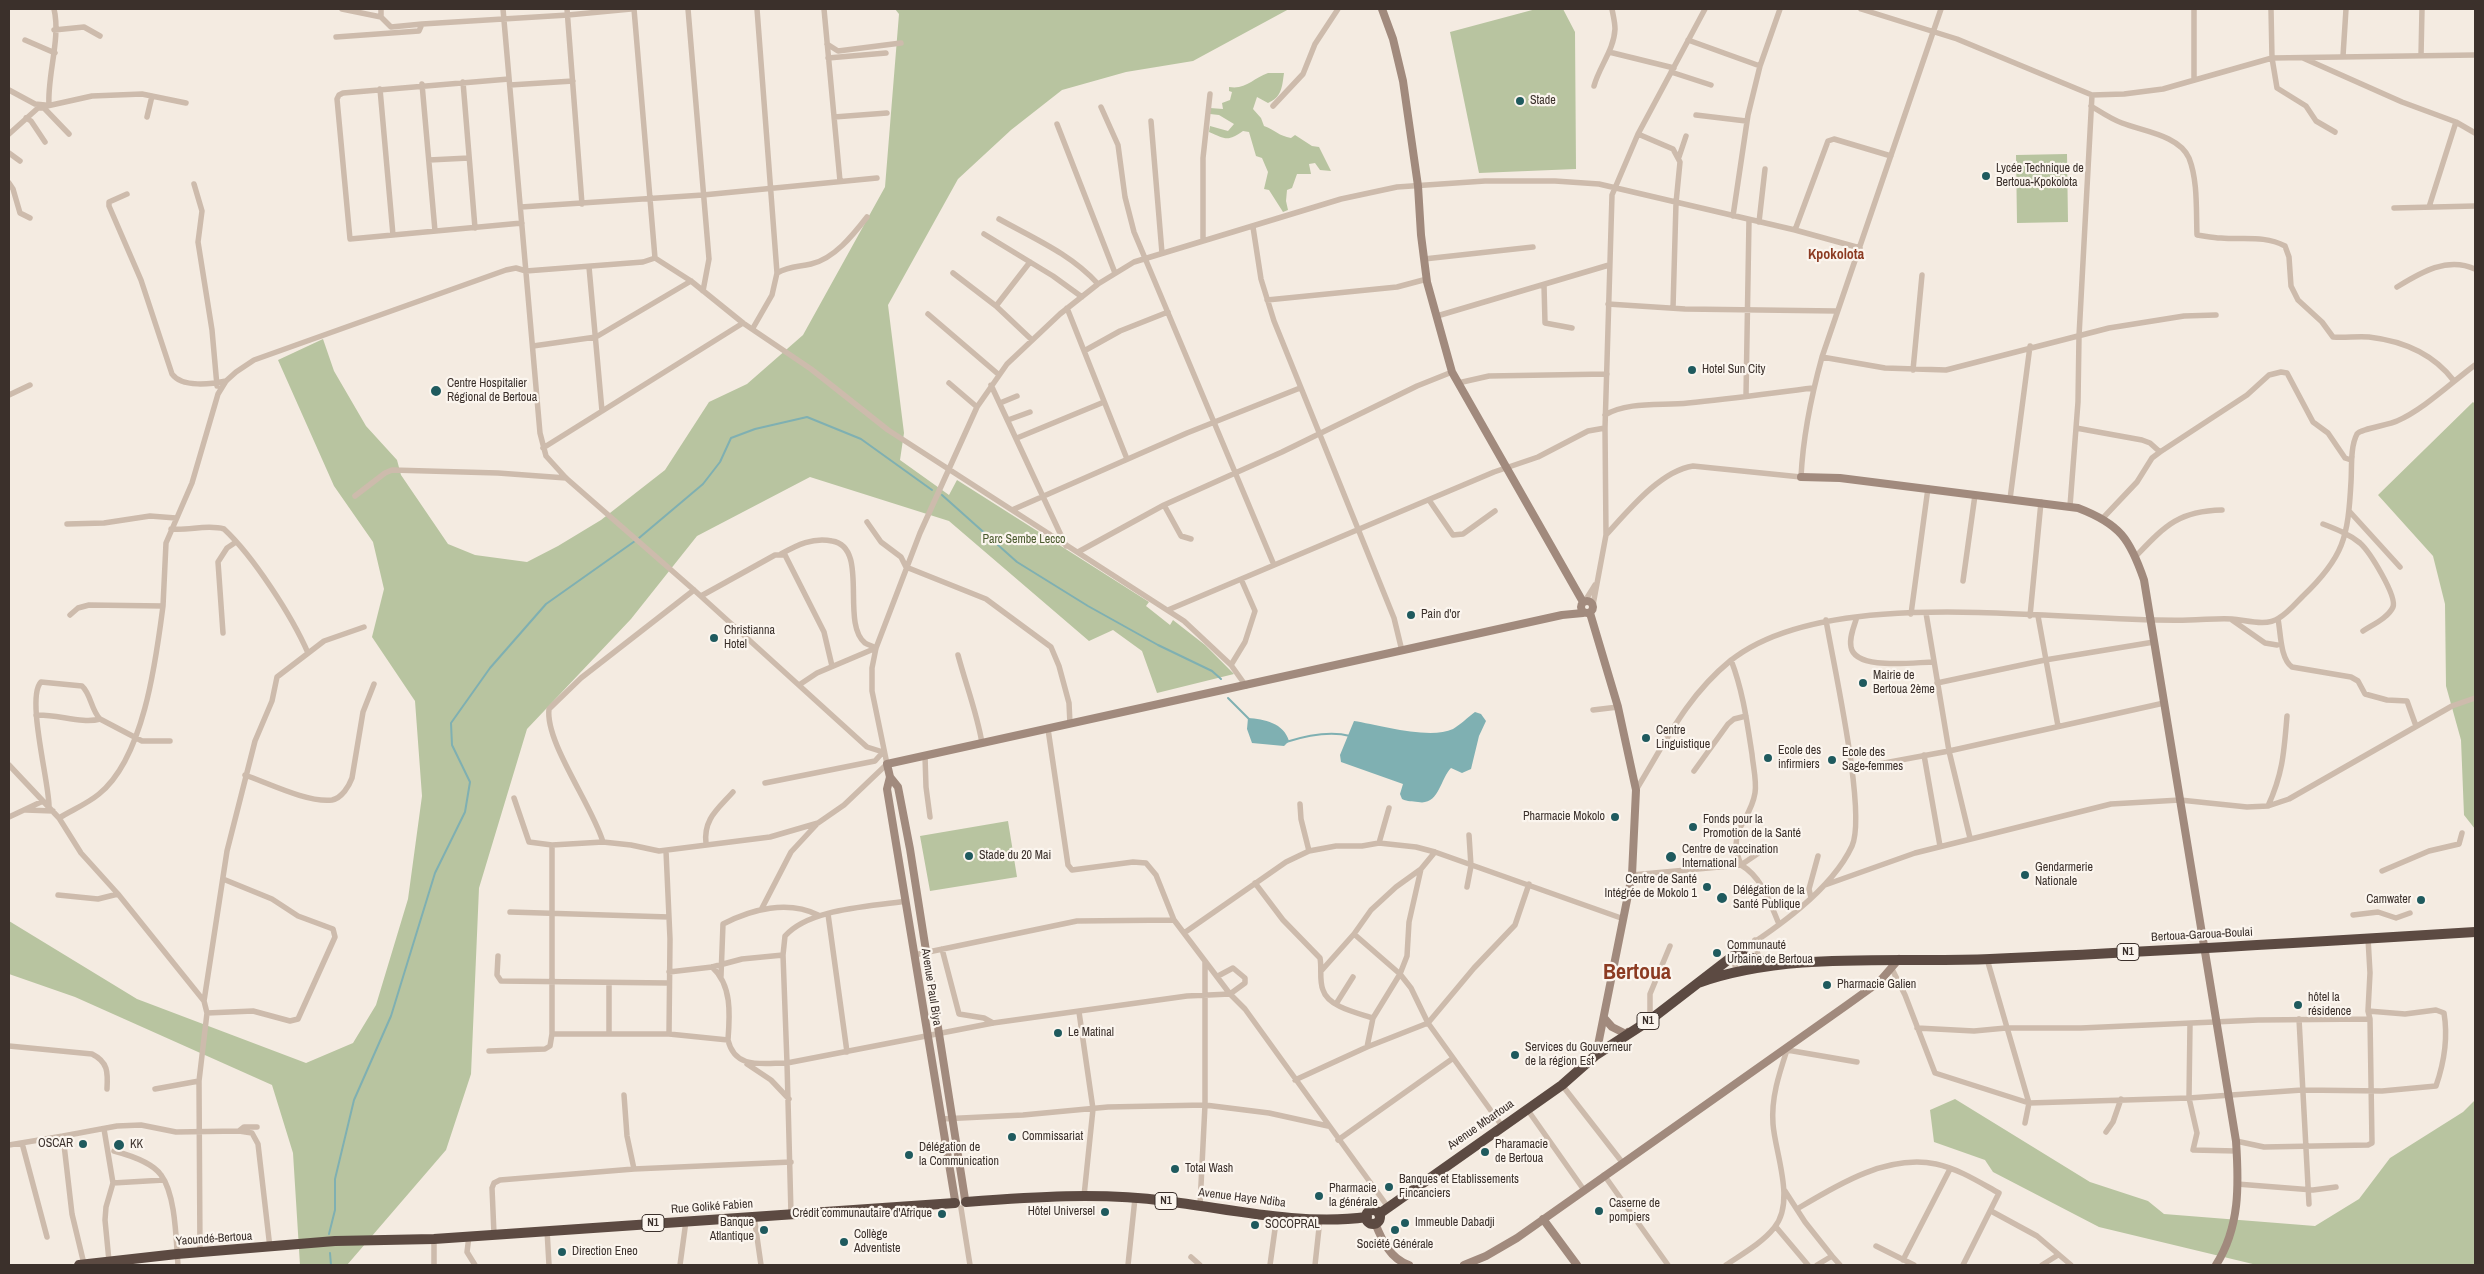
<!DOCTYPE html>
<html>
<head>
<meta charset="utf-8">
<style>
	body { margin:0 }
	#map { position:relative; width:2484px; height:1274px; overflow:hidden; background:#f4ebe1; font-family:"Archivo Narrow",sans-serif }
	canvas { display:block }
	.frame { position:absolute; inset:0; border:10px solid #3b302b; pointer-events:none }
</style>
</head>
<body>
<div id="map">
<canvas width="2484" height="1274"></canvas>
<div class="frame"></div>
</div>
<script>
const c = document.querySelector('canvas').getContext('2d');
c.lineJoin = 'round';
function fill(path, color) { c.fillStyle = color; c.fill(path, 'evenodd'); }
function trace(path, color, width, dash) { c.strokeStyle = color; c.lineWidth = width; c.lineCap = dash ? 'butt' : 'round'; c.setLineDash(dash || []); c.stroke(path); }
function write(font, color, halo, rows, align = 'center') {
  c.font = font + ' "Archivo Narrow",sans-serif'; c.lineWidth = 4.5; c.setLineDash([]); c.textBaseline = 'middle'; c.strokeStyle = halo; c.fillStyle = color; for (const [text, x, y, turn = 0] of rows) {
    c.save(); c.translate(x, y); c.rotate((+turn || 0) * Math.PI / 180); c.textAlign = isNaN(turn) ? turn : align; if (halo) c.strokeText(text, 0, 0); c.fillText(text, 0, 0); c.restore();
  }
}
fill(new Path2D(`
	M895 9H1289L1193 61 1126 72 1062 90 1011 130 958 179 888 305 904 433 900 460 949 495 957 480 1149 602 1146 606 1170 625 1173 620 1205 645 1234 674 1157 693 1142 651 1113 630 1089 641 949 521 810 477 697 536 631 619 527 729 479 888 471 1074 446 1150 347 1265H300L293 1153 272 1085 75 997 9 974V921L137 999 306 1063 353 1043 376 1005 408 899 422 796 415 701 372 637 384 589 373 542 334 486 278 360 323 339 334 371 366 426 397 460 401 475 448 544 475 555 527 562 558 546 601 520 665 470 709 402 747 384 803 335 885 187 899 14Z
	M1536 9H1563L1575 32 1576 169 1479 173 1450 32Z
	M1268 73H1284C1282 87 1282 97 1268 103L1257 97 1253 109 1261 118 1264 126C1275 130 1279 136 1291 138L1295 135 1312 146 1319 147 1331 171 1320 170 1315 163 1309 164 1311 174H1297L1292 188 1287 190 1286 201 1288 210 1283 212 1269 190 1264 189 1268 172 1262 158 1256 156 1249 132 1243 131C1228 142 1225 139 1209 132L1210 126 1228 131 1234 124 1219 115 1210 114V108L1223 109 1222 103 1230 100 1232 92 1229 91V87C1246 90 1253 78 1268 73Z
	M2067 154 2068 222 2017 223 2016 155Z
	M2473 402 2475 404V829L2464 815 2461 740 2446 686 2445 604 2433 556 2378 495Z
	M1008 821 1017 877 930 891 920 836Z
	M1955 1099 2090 1182 2148 1201 2164 1214 2315 1226 2359 1199 2390 1158 2463 1112 2475 1100V1265H2257L2099 1227 1993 1172 1985 1160 1934 1142 1930 1110Z`), '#b8c4a0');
fill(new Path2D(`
	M1475 712 1481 714 1486 721 1479 736 1471 769 1462 773 1451 768C1440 779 1439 806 1418 802 1412 801 1408 802 1402 799L1400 794 1403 784 1341 762 1340 755 1354 721C1379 725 1430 740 1453 729 1460 725 1468 717 1475 712Z
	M1248 718C1264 719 1284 723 1289 741L1284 746 1252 743 1247 729Z`), '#7fb0b2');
trace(new Path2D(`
	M942 495 1017 562 1088 606 1158 645 1212 671 1221 679
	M639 538 703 484 720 462 731 438 755 429 807 417 861 439 932 490
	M1228 698 1249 719
	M1286 742C1305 736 1331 731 1350 736
	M329 1234 335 1210V1179L354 1100 391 1016 435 873 465 812 470 782 452 745 451 723 490 668 546 604 635 541
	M330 1253 331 1265`), '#7fb0b2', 2);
trace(new Path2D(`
	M342 9 381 17
	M381 9V17L391 27 422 24
	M503 9 540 433 546 456 566 478 694 590 867 747 883 752
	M567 9 582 204
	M634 9 655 258
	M688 9 709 259 703 291
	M824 9 840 181
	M1861 9 1957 39 2092 95 2124 94 2163 89 2272 58 2475 55
	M2271 9 2272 58 2277 88 2306 106 2316 121 2335 132
	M54 30 84 27 100 36
	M336 37 419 31 422 24 568 15 631 9
	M25 40 55 53
	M1688 40 1760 66
	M827 44 838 51 901 43
	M1609 52 1674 68
	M2343 56 2346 9
	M2421 56 2422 9
	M828 58 886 53
	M2303 58 2402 102 2456 122 2475 133
	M1671 72 1711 85
	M509 79 343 93 339 95 337 99 350 239 522 223
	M2194 80V9
	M463 82 475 228
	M422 84 435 231
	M510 85 573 81
	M1594 86C1599 67 1614 50 1615 29 1615 22 1613 15 1612 9
	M380 89 393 235
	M9 90 35 104 45 105
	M49 105C47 76 61 38 54 9
	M1273 106 1303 74 1315 44 1338 9
	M2091 106C2101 112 2111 119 2122 123 2142 131 2179 135 2189 158 2198 181 2196 210 2197 235 2205 236 2213 238 2221 238 2244 240 2264 235 2285 246L2289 257 2291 286 2298 300 2322 322 2333 337C2345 338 2357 336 2369 337 2403 341 2433 353 2454 381
	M1101 107 1118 145 1125 197 1134 232 1274 565
	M40 108H44L69 134
	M1696 115 1746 121
	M147 117 152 96
	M834 117 887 113
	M26 118 31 121 45 142
	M1151 121 1162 253
	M1057 124 1115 273
	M9 134 38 108 92 96 142 94 186 103
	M1638 134 1673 149 1680 162 1676 203 1673 308
	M9 153 20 161
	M1679 157 1686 136
	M429 160 469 158
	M9 183 13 189 20 213 30 218
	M194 184 202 211 198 242 212 330 217 386
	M127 194 109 202V206L141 280 172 374C182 388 212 384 226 381
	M521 207 703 195 877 178
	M2429 207 2456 122
	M2394 208 2475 206
	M1733 216 1748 115 1760 66 1780 9
	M999 219C1033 238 1071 254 1098 284
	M1759 222 1765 169
	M1253 227 1261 279 1274 321 1394 618 1402 651
	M1795 230 1828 141 1834 139 1891 156
	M984 234 1053 276 1082 297
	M1203 241V158L1210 94
	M1424 259 1533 247
	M589 267 602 411
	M777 273C789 266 798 267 811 264 834 259 853 235 867 217
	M953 273 996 306 1032 340
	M1544 285 1545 323 1572 328
	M2397 287C2420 273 2447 256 2475 269
	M1267 300 1397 287 1427 279
	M1608 304 1685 309 1836 311
	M996 306 1030 262
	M1067 308 1127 459
	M928 314 998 374
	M1437 316 1609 265
	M753 328 772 295 777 273 757 9
	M533 346 596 337 691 281
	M1084 351 1120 331 1168 312
	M1822 357 1885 368 1946 370 2109 328 2184 316 2216 315
	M1913 370 1922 275
	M949 383 977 407
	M1458 383 1489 376 1607 374
	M991 385 1066 546
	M9 395 30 385
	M1746 396 1749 220
	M1000 403 1017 396
	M1605 415C1628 401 1662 406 1688 403 1730 399 1772 393 1813 388
	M1008 420 1030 412
	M2076 428 2142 440 2150 443 2160 452
	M1017 438 1104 402
	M543 448 743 323
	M355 496 385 473 392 470 498 473 566 478
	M2010 499 2030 346
	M1429 500 1453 535 1463 534 1495 511
	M1164 505 1181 536 1191 539
	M2070 506 2078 402 2079 336 2092 95
	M1012 510 1187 433 1300 388
	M2350 512 2400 567
	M2102 519 2137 482 2152 458 2160 452 2247 395 2269 375 2281 372 2287 373 2313 422 2328 433 2345 458 2351 460 2352 457
	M867 522 881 542 901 557 906 567 986 599 1051 647 1059 666 1069 703 1070 724
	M67 524 104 523 150 516 176 518
	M2323 524C2336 529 2349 534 2360 543 2370 552 2397 596 2393 607 2388 618 2372 625 2363 631
	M171 529C189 531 207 524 224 529 253 556 292 616 308 653
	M1606 535C1628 511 1660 471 1693 466L1801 477C1803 436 1811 397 1822 357L1941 9
	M1078 552 1164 505 1282 452 1417 386 1452 372
	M781 554C797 545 813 537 832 541 870 547 840 623 865 643 868 645 873 646 876 648
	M2136 556C2165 526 2178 511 2222 510
	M1963 581 1975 495
	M701 596 775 555H785L824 632 832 666
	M1585 601 1595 585
	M1593 605 1606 535 1605 428 1612 195 1638 134 1705 9
	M163 606 166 543 192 483 218 394 226 381 236 372 254 360 506 270 516 268 526 271 643 262 655 258 691 281 743 323 811 369 888 430 1184 621 1231 665 1246 686
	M1168 610 1494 472 1538 457 1588 431 1605 428
	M1926 613 1949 751 1970 838
	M1911 614 1928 488
	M2030 616 2041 502
	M2038 616 2058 726
	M1857 617C1854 626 1849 638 1851 647 1855 671 1915 662 1934 662
	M2278 619C2281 634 2280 658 2292 667L2351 677 2358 681 2365 694 2387 700 2407 701 2416 726
	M2232 620 2265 643 2277 645
	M223 633 218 562 227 548 236 542
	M958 655C966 685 977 713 982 743
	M1731 660C1743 691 1747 722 1752 754 1753 766 1757 781 1755 793 1750 824 1726 828 1741 865L1766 848
	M1231 665 1245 642 1255 611 1241 579
	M1937 683 2045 660 2154 642
	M799 685 817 673 876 648
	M1593 710 1618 707
	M36 715C57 714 82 724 100 719
	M1048 729 1068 865 1072 870 1133 862 1146 863 1156 875 1174 920
	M1924 755 1940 846
	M925 756 926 787 930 817
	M9 765 59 818 81 853 118 894 204 1001 207 1013 199 1081 200 1253
	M1852 769 1949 751 2164 703
	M1694 771 1728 724 1734 719 1746 716
	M245 775C268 783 308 803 332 800 342 798 349 786 352 778L363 712 374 684
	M765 783 875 761 883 752
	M1636 790C1665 743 1686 697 1730 661 1829 581 2065 624 2189 620 2203 620 2218 618 2232 619 2246 620 2266 627 2279 618 2288 613 2296 603 2303 596 2344 557 2348 537 2351 482 2352 469 2350 447 2357 434 2360 429 2389 425 2397 421 2423 410 2452 382 2475 365
	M514 798 529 842 552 845 603 842 631 845 659 851 770 837 818 823 844 805 887 764 872 691V668L876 648 920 533 977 407 1007 364 1060 314 1098 284 1134 262 1341 199 1397 187 1485 181H1555L1599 184 1795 230 1860 248
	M1300 804 1301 819 1309 851
	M49 806C49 782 26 697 41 682L82 686C91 694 91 710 100 719L142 741H170
	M2268 806C2283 773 2284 752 2287 716
	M26 810 53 811
	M9 817 43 801
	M59 818C72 810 87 804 99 794 144 758 156 660 163 606L89 605 78 608 70 615
	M603 842C592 805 545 742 549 709L581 678 694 590
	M1379 843 1389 808
	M706 844C703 819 718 809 733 792
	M552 845V1034H669L728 1040C735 1070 763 1063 787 1063L791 1214
	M666 851 670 939 669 1034
	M2382 871 2429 851 2459 844 2462 833
	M1632 875 1741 865C1762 877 1770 903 1779 924
	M1255 883 1283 920 1320 958C1322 968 1319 981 1323 990 1328 1007 1358 1013 1373 1018
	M1825 885 1915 853 2111 804 2180 800 2247 807 2268 806 2289 799 2452 706 2475 698
	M1467 887 1471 866 1469 835
	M58 895 98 899 118 894
	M1811 898 1809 889 1818 856
	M906 901C870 907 810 908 785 936L783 955 787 1063 993 1023 1187 996 1230 994 1245 983V978L1233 968 1218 976
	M761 910 791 852 816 825
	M510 912 669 917
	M828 914 847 1052
	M2353 915 2378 912 2396 918 2410 913
	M1184 933 1286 862 1309 851 1336 846H1362L1379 843 1416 847 1435 852 1621 918
	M1354 934 1400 974 1411 988 1428 1023 1502 1126
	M1755 940 1759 960
	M942 949 959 1014 984 1018 993 1023
	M914 955 1077 921 1174 920 1230 994 1245 1009 1388 1207
	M498 956 497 975 501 981 668 983
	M1987 959 2029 1103 2025 1123
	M712 967C732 985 730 1014 728 1040
	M1892 969 1905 995 1935 1073 2029 1103 2189 1098 2302 1090 2382 1091 2436 1086C2444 1063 2448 1037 2444 1013L2436 1010 2405 1014 2368 1011
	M1322 970 1354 934 1371 910 1396 887 1421 869 1435 852
	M1736 970 1733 956C1774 930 1831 891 1852 846 1867 813 1833 663 1826 620
	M669 972 712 967 742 959 783 955
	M721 976 723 924C752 909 788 900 818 915
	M609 983V1033
	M204 1001 227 851 255 741 272 701 277 677 324 641 364 627
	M1336 1004 1353 977
	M1079 1012 1093 1109 1084 1196
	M207 1013 253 1011 290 1021 298 1019 335 937 333 929 298 916 272 899 223 879
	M2299 1019 2309 1204
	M1650 1020V994L1670 946
	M2190 1024 2189 1098 2197 1133 2193 1150 2236 1151
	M1917 1028 1974 1031 2006 1028H2081L2258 1020 2370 1019 2368 1011 2370 973 2368 938
	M9 1046 92 1054C108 1062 108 1072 107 1089
	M1367 1047 1373 1018 1400 974 1407 956 1409 922 1421 869
	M1787 1050 1857 1062
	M489 1051 545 1049 550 1046 552 1034
	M747 1064 771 1080 789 1099
	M1295 1080 1367 1047 1428 1023 1474 968 1515 925 1529 884
	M1562 1085 1622 1162
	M155 1089 199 1081
	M624 1095 627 1136 634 1169
	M1527 1109 1584 1190
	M941 1119 1023 1115 1108 1107 1205 1105 1269 1113 1328 1126
	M104 1129 113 1183 106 1207 105 1220 109 1261
	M239 1131 244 1127H257
	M2106 1132 2113 1122 2121 1099
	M63 1136 117 1126 141 1125 176 1132 239 1131 252 1133 258 1144 270 1248
	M1338 1140 1452 1059
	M2236 1141 2264 1147 2368 1145 2372 1143 2370 1019
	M22 1143 47 1237
	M9 1145 63 1136 72 1214 84 1264
	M114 1151C129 1155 152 1162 161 1175 176 1195 176 1241 178 1265
	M1604 1175 1668 1265
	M113 1183 164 1180
	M2237 1184 2313 1190 2336 1187
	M1785 1191 1805 1222 1832 1256
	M1200 1205 1205 1105V961
	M961 1208 970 1265
	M1797 1209C1837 1185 1887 1154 1936 1164 1959 1169 1979 1182 1999 1193L1963 1265
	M1991 1211 2037 1236 2071 1265
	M754 1216 761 1265
	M1776 1227 1808 1265
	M547 1230 549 1265
	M494 1234 492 1188 494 1183 500 1180 634 1169 791 1162
	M469 1236 467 1252 475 1265
	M1876 1246 1914 1265
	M1191 1257 1200 1265
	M1903 1260 1950 1169
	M434 1265V1239
	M680 1265 686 1221
	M1128 1265 1135 1198
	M1270 1265 1277 1215
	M1315 1265 1320 1219
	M1726 1265C1742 1254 1762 1243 1774 1228 1796 1202 1775 1153 1773 1124 1771 1098 1779 1074 1787 1050L1784 1049
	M1817 1265 1832 1256 1840 1265
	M2042 1265 2058 1255`), '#cdbbac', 5.5);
trace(new Path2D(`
	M1382 9 1393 39 1403 81 1418 186 1421 235 1427 282 1452 372 1583 602
	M1801 477 1840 478 2078 508C2120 524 2130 539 2144 580L2236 1141C2239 1185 2240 1227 2216 1265
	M1581 607a6 6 0 1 1 12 0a6 6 0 1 1-12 0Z
	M1590 613 1618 707 1636 790 1632 875 1596 1055
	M890 777 887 789 955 1200
	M1604 1018 1612 1027 1626 1034 1628 1032
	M965 1199 910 849 898 787 890 777 887 764 1562 615 1583 613
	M1543 1219 1577 1265
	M1375 1223C1382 1240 1390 1259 1409 1265
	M1464 1265 1486 1256 1517 1238 1847 1005 1879 982 1899 959`), '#a18a7d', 8);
trace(new Path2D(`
	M1698 983C1788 951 1895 963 1990 959 2152 952 2314 942 2475 932
	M966 1202C1032 1197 1100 1192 1166 1201 1231 1209 1301 1226 1367 1217
	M1366 1217a7 7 0 1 1 14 0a7 7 0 1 1-14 0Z
	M1379 1214 1562 1085 1596 1055 1650 1020 1733 956H1745L1774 964
	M79 1265 177 1254 335 1241 434 1239 955 1203`), '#5c4a42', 10);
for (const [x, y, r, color] of [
	[1520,101,5,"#1f5a5e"],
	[1986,176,5,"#1f5a5e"],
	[1692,370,5,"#1f5a5e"],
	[436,391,6,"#1f5a5e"],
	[1411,615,5,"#1f5a5e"],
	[714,638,5,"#1f5a5e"],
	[1863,683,5,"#1f5a5e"],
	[1646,738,5,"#1f5a5e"],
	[1768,758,5,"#1f5a5e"],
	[1832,760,5,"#1f5a5e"],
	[1615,817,5,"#1f5a5e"],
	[1693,827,5,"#1f5a5e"],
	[969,856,5,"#1f5a5e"],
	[1671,857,6,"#1f5a5e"],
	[2025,875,5,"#1f5a5e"],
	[1707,887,5,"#1f5a5e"],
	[1722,898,6,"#1f5a5e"],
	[2421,900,5,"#1f5a5e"],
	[1717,953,5,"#1f5a5e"],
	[1827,985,5,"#1f5a5e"],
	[2298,1005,5,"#1f5a5e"],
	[1058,1033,5,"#1f5a5e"],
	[1515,1055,5,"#1f5a5e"],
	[1012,1137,5,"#1f5a5e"],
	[83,1144,5,"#1f5a5e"],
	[119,1145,6,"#1f5a5e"],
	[1485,1152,5,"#1f5a5e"],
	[909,1155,5,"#1f5a5e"],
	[1175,1169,5,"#1f5a5e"],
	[1389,1187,5,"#1f5a5e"],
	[1319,1196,5,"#1f5a5e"],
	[1599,1211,5,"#1f5a5e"],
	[1105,1212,5,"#1f5a5e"],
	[942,1214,5,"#1f5a5e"],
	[1405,1223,5,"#1f5a5e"],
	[1255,1225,5,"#1f5a5e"],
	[764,1230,5,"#1f5a5e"],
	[1395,1230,5,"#1f5a5e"],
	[844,1242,5,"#1f5a5e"],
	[562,1252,5,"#1f5a5e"]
]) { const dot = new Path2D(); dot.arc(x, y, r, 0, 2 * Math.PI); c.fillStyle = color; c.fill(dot); trace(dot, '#fbf5ee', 2); }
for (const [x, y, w] of [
	[2128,952,22],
	[1648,1021,22],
	[1166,1201,22],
	[653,1223,22]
]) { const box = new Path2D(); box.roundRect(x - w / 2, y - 8.5, w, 17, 4); c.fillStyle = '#fbf5ee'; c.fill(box); trace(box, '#3b302b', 1); }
write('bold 11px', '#3b302b', null, [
	["N1",2128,952],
	["N1",1648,1021],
	["N1",1166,1201],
	["N1",653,1223]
]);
write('12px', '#3b302b', '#fbf5ee', [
	["Stade",1530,101],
	["Lycée Technique de",1996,169],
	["Bertoua-Kpokolota",1996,183],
	["Hotel Sun City",1702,370],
	["Centre Hospitalier",447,384],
	["Régional de Bertoua",447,398],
	["Pain d'or",1421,615],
	["Christianna",724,631],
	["Hotel",724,645],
	["Mairie de",1873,676],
	["Bertoua 2ème",1873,690],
	["Centre",1656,731],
	["Linguistique",1656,745],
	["Ecole des",1778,751],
	["infirmiers",1778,765],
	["Ecole des",1842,753],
	["Sage-femmes",1842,767],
	["Pharmacie Mokolo",1605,817,"right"],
	["Fonds pour la",1703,820],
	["Promotion de la Santé",1703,834],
	["Centre de vaccination",1682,850],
	["International",1682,864],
	["Stade du 20 Mai",979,856],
	["Gendarmerie",2035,868],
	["Nationale",2035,882],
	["Centre de Santé",1697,880,"right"],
	["Intégrée de Mokolo 1",1697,894,"right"],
	["Délégation de la",1733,891],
	["Santé Publique",1733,905],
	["Camwater",2411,900,"right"],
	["Communauté",1727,946],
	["Urbaine de Bertoua",1727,960],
	["Pharmacie Galien",1837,985],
	["hôtel la",2308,998],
	["résidence",2308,1012],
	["Le Matinal",1068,1033],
	["Services du Gouverneur",1525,1048],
	["de la région Est",1525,1062],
	["Commissariat",1022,1137],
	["OSCAR",73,1144,"right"],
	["KK",130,1145],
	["Pharamacie",1495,1145],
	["de Bertoua",1495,1159],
	["Délégation de",919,1148],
	["la Communication",919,1162],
	["Total Wash",1185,1169],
	["Banques et Etablissements",1399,1180],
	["Fincanciers",1399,1194],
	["Pharmacie",1329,1189],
	["la générale",1329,1203],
	["Caserne de",1609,1204],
	["pompiers",1609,1218],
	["Hôtel Universel",1095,1212,"right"],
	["Crédit communautaire d'Afrique",932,1214,"right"],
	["Banque",754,1223,"right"],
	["Atlantique",754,1237,"right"],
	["Immeuble Dabadji",1415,1223],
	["SOCOPRAL",1265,1225],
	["Collège",854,1235],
	["Adventiste",854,1249],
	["Société Générale",1395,1245,"center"],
	["Direction Eneo",572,1252]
], 'left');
write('12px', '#4a5a2e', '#fbf5ee', [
	["Parc Sembe Lecco",1024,540]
]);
write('12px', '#3b302b', '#fbf5ee', [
	["Bertoua-Garoua-Boulai",2202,935,-3],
	["Avenue Paul Biya",931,987,81],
	["Avenue Mbartoua",1481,1125,-35],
	["Avenue Haye Ndiba",1242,1198,7],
	["Rue Goliké Fabien",712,1207,-4],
	["Yaoundé-Bertoua",214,1239,-4]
]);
write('bold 14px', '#8c3b22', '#fbf5ee', [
	["Kpokolota",1836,255]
]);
write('bold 22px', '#8c3b22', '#fbf5ee', [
	["Bertoua",1637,973]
]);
</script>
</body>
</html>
